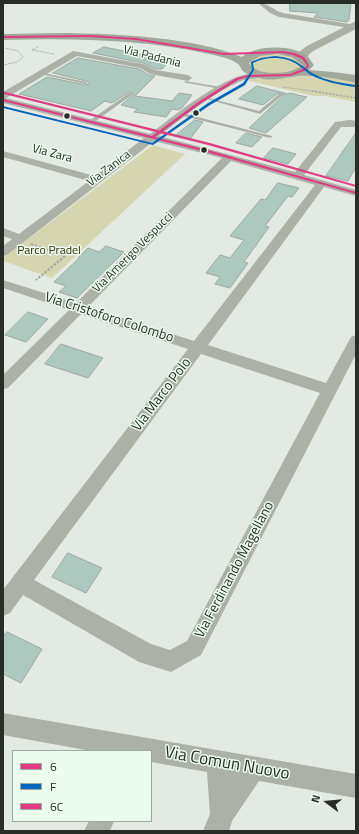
<!DOCTYPE html>
<html>
<head>
<meta charset="utf-8">
<style>
	body { margin:0 }
	#map { position:relative; width:359px; height:834px; overflow:hidden; background:#e2eae3; font-family:"Titillium Web",sans-serif }
	canvas { display:block }
	.frame { position:absolute; inset:0; border:4px solid #282d28; pointer-events:none }
	.legend { position:absolute; left:12px; top:750px; width:140px; height:72px; box-sizing:border-box; background:#ebfbed; border:1px solid #9da99e; margin:0; padding:5px 7px; list-style:none; font-size:12px; color:#282d28 }
	.legend li { display:flex; align-items:center; gap:8px; height:20px }
	.legend b { width:20px; border:1px solid #9da99e }
	.north { position:absolute; left:307px; top:782px; width:40px; height:40px; -webkit-text-stroke:3px #ebfbed; paint-order:stroke; rotate:286deg; font-size:11px; font-weight:700; line-height:16px; text-align:center; color:#282d28 }
	.north::after { content:''; display:block; margin:auto; width:14px; height:18px; background:#282d28; clip-path:polygon(50% 0,100% 100%,50% 72%,0 100%) }
</style>
</head>
<body>
<div id="map">
<canvas width="359" height="834"></canvas>
<div class="frame"></div>
<ul class="legend">
<li><b style="height:5px;background:#e03c83"></b>6</li>
<li><b style="height:5px;background:#0065bd"></b>F</li>
<li><b style="height:5px;background:#e03c83"></b>6C</li>
</ul>
<div class="north">N</div>
</div>
<script>
const c = document.querySelector('canvas').getContext('2d');
c.lineJoin = 'round';
function fill(path, color) { c.fillStyle = color; c.fill(path, 'evenodd'); }
function trace(path, color, width, dash) { c.strokeStyle = color; c.lineWidth = width; c.lineCap = dash ? 'butt' : 'round'; c.setLineDash(dash || []); c.stroke(path); }
function write(font, color, halo, rows, align = 'center') {
  c.font = font + ' "Titillium Web",sans-serif'; c.lineWidth = 3; c.setLineDash([]); c.textBaseline = 'middle'; c.strokeStyle = halo; c.fillStyle = color; for (const [text, x, y, turn = 0] of rows) {
    c.save(); c.translate(x, y); c.rotate((+turn || 0) * Math.PI / 180); c.textAlign = isNaN(turn) ? turn : align; if (halo) c.strokeText(text, 0, 0); c.fillText(text, 0, 0); c.restore();
  }
}
fill(new Path2D(`
	M273 54 291 56 301 63 300 68C296 69 292 72 288 73 277 75 254 74 249 63L256 56Z
	M302 76H333L356 81V102L325 96H313L246 80C265 77 283 79 302 76Z
	M153 145 185 154 52 278 3 261V258Z`), '#d5d5b0');
const building = new Path2D(`
	M290 3H351L349 20 347 22 314 17 318 13 290 11Z
	M104 47 144 55 171 60 162 69H155L143 63 93 53Z
	M78 58 139 69 149 75 155 76 135 96 172 101 179 93 192 95 182 108 178 110 172 109 166 117 134 112 138 109 121 105 134 94 129 92 112 103 105 101 91 111 19 94 47 77 86 85 89 84V82L86 81 53 73Z
	M257 86 288 94 289 93 307 97 266 133 249 128 284 95 278 93 263 105 239 99Z
	M195 120 203 122 190 139 175 136Z
	M246 133 262 137 252 147 236 143Z
	M356 133V167L348 181 326 176Z
	M273 148 296 154 288 164 264 158Z
	M278 183 299 188 292 197 288 196 265 226 269 227 244 262 248 263 230 288 215 284 220 277 206 273 220 255 230 258 244 240 230 236 261 199 265 200Z
	M106 246 124 252 77 298 59 292 66 286 54 282 79 258H78L88 248 99 252Z
	M28 312 48 319 26 342 5 335Z
	M61 344 103 358 88 378 45 364Z
	M68 553 102 568 86 593 52 577Z
	M7 632 42 649 21 683 3 674V637Z`);
fill(building, '#adc8be');
trace(building, '#9fa7a2', 1);
trace(new Path2D(`
	M38 47 32 50 54 54
	M3 65 17 62 23 57 18 51 5 48
	M283 87 318 92`), '#a2a89e', 1, [1.5, 1]);
trace(new Path2D(`
	M312 91 356 98`), '#a2a89e', 1.5, [2, 1.5]);
trace(new Path2D(`
	M31 244 65 256 36 280`), '#a2a89e', 2, [2.5, 1.5]);
fill(new Path2D(`
	M39 72 86 82 88 83 86 84 40 74H39Z
	M185 81 221 87 223 88 221 89 187 83H185Z
	M129 93 133 94 93 123H89V121Z
	M279 94 283 95 260 114 203 98 205 97 259 111Z
	M182 113 272 136V137L270 138 180 115V114Z`), '#abb1a6');
fill(new Path2D(`
	M258 3C268 3 273 10 283 13L356 25V29L279 17 270 13Z
	M73 51 143 64 155 70 188 75 192 78 188 81 150 74 140 68 77 56 6 98 150 134C176 114 234 65 268 73L269 75 268 77C259 79 249 78 241 81 212 93 184 117 159 136L295 172 335 122 350 120 356 121V127H341L304 175 356 190V196L324 187 208 345 326 383 351 337 356 335V354L201 655 171 672 139 662 23 595 10 613 3 616V590L188 349 81 314 8 388 3 389V375L69 310 3 288V280L76 303 222 158 154 141 7 255 3 256V246L12 239 3 236V228L19 234 89 181 3 157V151L95 176 144 138 3 103V92ZM231 161 315 185 194 341 88 307ZM201 354 320 393 187 641 170 650 151 644 34 580Z
	M3 713 356 774V798L259 781 232 821 229 831H203L210 814 207 772 151 762V751H91L3 735Z
	M89 821H114L110 831H84Z`), '#abb1a6');
fill(new Path2D(`
	M356 21V29L315 50 309 54 307 60 303 61 297 58 300 51 307 46Z`), '#aab0a3');
fill(new Path2D(`
	M65 33C118 34 193 37 242 57 255 45 294 44 308 57 310 59 312 63 314 65L309 70 333 72 356 75V83C338 79 317 75 299 76 286 77 276 81 263 79 256 77 248 75 243 71 241 69 240 65 238 64 231 58 217 56 209 54 142 39 71 38 3 40V34ZM277 54 292 57 302 65C292 75 257 77 249 63L260 56Z`), '#a1a99c');
fill(new Path2D(`
	M90 35 136 38 224 53 282 51 295 53 304 57 309 65 307 70 290 76 248 77 238 80 200 104 155 137 208 150 356 192V194L206 152 3 101V99L152 136 198 102 236 78 248 75 290 74 305 68 307 65 302 59 293 55 282 53 224 55 136 40 90 37 3 38V36Z`), '#e03c83');
fill(new Path2D(`
	M275 56C285 57 294 59 301 65 306 68 309 72 314 74 327 81 342 83 356 85V87C343 86 322 81 311 75 306 72 303 68 298 65 286 56 267 56 253 63L254 70 245 85 210 105 153 145 3 108V106L152 143 208 103 243 83 252 70 251 62 261 58Z`), '#0065bd');
fill(new Path2D(`
	M5 92 210 143 356 185V187L208 145 4 94V92Z`), '#e03c83');
for (const [x, y, r, color] of [
	[196,113,3.5,"#282d28"],
	[67,116,3.5,"#282d28"],
	[204,150,3.5,"#282d28"]
]) { const dot = new Path2D(); dot.arc(x, y, r, 0, 2 * Math.PI); c.fillStyle = color; c.fill(dot); trace(dot, '#ebfbed', 1.5); }
write('12px', '#282d28', '#ebfbed', [
	["Via Padania",152,57,14],
	["Via Zara",52,154,15],
	["Via Zanica",109,169,-37],
	["Via Amerigo Vespucci",133,253,-45]
]);
write('12px', '#363005', '#ebfbed', [
	["Parco Pradel",49,251]
]);
write('14px', '#282d28', '#ebfbed', [
	["Via Cristoforo Colombo",109,318,18],
	["Via Marco Polo",162,395,-53],
	["Via Ferdinando Magellano",235,570,-62]
]);
write('17px', '#282d28', '#ebfbed', [
	["Via Comun Nuovo",227,764,10]
]);
</script>
</body>
</html>
